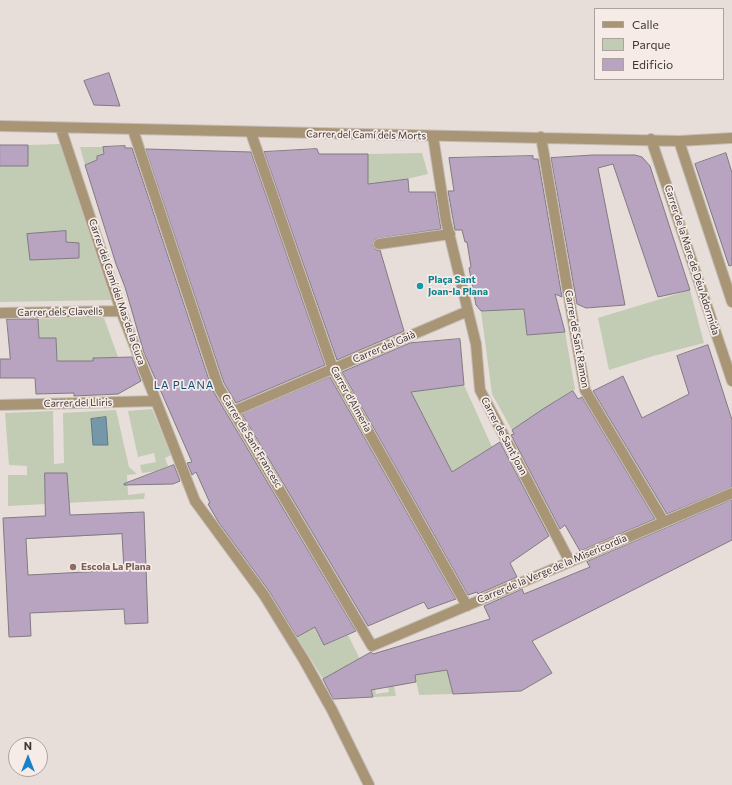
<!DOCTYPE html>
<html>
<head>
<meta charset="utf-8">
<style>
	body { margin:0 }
	#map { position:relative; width:732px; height:785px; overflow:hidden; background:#e8ded9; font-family:Commissioner,sans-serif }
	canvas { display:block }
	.legend { position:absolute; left:594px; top:8px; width:130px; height:72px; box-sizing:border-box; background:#f6ebe7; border:1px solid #aba3a0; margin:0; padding:5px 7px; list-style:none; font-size:12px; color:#3b3735 }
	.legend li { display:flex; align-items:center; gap:8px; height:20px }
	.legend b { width:20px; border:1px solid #aba3a0 }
	.north { position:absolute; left:8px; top:737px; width:40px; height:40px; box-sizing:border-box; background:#f6ebe7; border:1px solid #aba3a0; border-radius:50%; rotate:0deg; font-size:11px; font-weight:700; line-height:16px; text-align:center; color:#3b3735 }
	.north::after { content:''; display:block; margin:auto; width:14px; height:18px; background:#1682cc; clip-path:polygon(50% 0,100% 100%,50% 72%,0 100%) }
</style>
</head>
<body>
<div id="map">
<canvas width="732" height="785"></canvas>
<ul class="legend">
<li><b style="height:5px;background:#a89576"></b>Calle</li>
<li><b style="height:11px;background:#c2cbb3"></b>Parque</li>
<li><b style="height:11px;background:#b8a3c0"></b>Edificio</li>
</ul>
<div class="north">N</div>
</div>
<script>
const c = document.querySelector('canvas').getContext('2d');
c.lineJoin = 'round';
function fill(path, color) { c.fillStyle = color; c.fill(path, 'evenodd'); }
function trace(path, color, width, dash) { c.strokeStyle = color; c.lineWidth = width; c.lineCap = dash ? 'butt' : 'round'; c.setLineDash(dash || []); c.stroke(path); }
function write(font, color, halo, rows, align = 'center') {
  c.font = font + ' Commissioner,sans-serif'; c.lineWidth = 3.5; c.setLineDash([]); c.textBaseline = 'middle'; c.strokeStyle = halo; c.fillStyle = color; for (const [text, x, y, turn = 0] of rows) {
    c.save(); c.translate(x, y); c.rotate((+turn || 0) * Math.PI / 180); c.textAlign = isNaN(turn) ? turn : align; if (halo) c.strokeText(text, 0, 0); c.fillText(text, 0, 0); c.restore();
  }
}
fill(new Path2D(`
	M60 144 111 300 0 302V166H28V145Z
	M80 147H103L104 154 97 156V160L85 165Z
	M422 153 428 174 407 179 368 184V154Z
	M690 290 704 343 653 356 609 370 598 318Z
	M524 309 527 335 565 332 575 389 512 430 492 394 481 311Z
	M97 317 104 318 118 357 94 358 93 362 57 361 56 338H39L38 319Z
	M464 385 492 447 452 472 411 392Z
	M152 409 171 455 165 458 168 466 156 471 142 473 140 465 156 462 154 453 138 457 128 411Z
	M116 410 129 467 137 474 127 475 128 495 145 493 144 499 8 506V475H27V466L9 465 5 413 53 411 54 464 64 463 63 413Z
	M315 627 325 645 348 635 360 659 323 679 297 637Z
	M446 664 453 694 419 695 415 675 437 672Z
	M386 678 394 686 396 696 373 697 369 682 373 681 376 694 389 692Z`), '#c2cbb3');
const water = new Path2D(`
	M106 417 108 445H93L91 419Z`);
fill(water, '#7497a9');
trace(water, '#637a86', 1);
const building = new Path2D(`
	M109 73 120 106 94 105 84 81Z
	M0 145H28V166H0Z
	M125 146V148H132L212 389 356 631 324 645 315 627 297 637 269 591 219 523 208 504 210 503 196 472 192 475 187 463 192 462 144 353 125 287 116 264 85 165 97 160V156L104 154 103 147Z
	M146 149 251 152 325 365 236 403 224 383Z
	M317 149 319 154H368V184L408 179 409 192H435L441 229 375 239 373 245 376 250H380L404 331 337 360 264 152Z
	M726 153 732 173V265L729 266 695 164Z
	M593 155H635L642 157 650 166 690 290 658 297 613 164 598 168 625 305 586 308 577 304 551 158Z
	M533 156V159H538L562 297 555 294 565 332 527 335 524 309 481 311 476 305 469 268 471 267 467 242H465L462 230H455L448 191H454L449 158Z
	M66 231V242L79 243V258L30 260 27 234Z
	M7 319H38L39 338H56L57 361H93V358L132 357 141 381 118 394 74 396V393L36 394 35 378H0V359H10Z
	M460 339 464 385 411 392 452 472 500 442 549 536 510 563 517 577 478 594 477 592 468 595 342 372 410 343Z
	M708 345 732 420V487L667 514 593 391 623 376 642 418 689 394 677 356Z
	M330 377 456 599 428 609 424 602 368 626 242 414Z
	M573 391 578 399 582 397 655 519 580 551 565 525 560 529 511 435 514 434 512 430 543 409Z
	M174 465 180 481 173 484 124 485V484Z
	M45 473H67L70 515 144 512 148 623 125 624 124 609 30 613 31 636 9 637 3 518 45 516ZM122 534 124 570 28 575 26 539Z
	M732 500V540L532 641 552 673 521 691 453 694 447 670 415 675 416 682 371 690 373 697 333 699 323 679 371 652 373 654 490 619 484 606 522 589 524 594 590 567 587 562Z`);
fill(building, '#b8a3c0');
trace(building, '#807b82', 1);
const street = new Path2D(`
	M0 126 679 141 732 138
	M61 129 121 311 195 501 264 595 304 660 332 710 369 785
	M133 130 218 386 372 646 732 493
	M251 133 333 369 467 606
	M433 136 446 221 476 344 480 390 570 562
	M541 137 585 390 664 522
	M651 139 732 381
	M679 141 732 302
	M379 244 450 234
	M0 313 121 311
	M0 405 156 401
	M234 411 468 311`);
trace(street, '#c5bdb8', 12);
trace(street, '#a89576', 10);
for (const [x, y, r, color] of [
	[420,286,4,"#0f9aa8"],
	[73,567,4,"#8d6e63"]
]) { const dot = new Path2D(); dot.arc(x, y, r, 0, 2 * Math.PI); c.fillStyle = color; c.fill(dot); trace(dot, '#f6ebe7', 1.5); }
write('10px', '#3b3735', '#f6ebe7', [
	["Carrer del Camí dels Morts",366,135,1],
	["Carrer de la Mare de Déu Adormida",692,260,72],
	["Carrer del Camí del Mas de la Cuca",117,292,71],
	["Carrer dels Clavells",60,312,-1],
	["Carrer de Sant Ramon",577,339,80],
	["Carrer del Gaià",384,347,-23],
	["Carrer d'Almeria",351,399,61],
	["Carrer del Lliris",78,403,-1],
	["Carrer de Sant Joan",504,436,62],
	["Carrer de Sant Francesc",252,441,59],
	["Carrer de la Verge de la Misericordia",552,569,-23]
]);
write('bold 10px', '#0d838f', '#f6ebe7', [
	["Plaça Sant",428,280],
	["Joan-la Plana",428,292]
], 'left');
write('bold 10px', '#785e54', '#f6ebe7', [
	["Escola La Plana",81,567]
], 'left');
c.letterSpacing = '1px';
write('11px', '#0b4e7d', '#f6ebe7', [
	["LA PLANA",184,385]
]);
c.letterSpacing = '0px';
</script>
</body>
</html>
